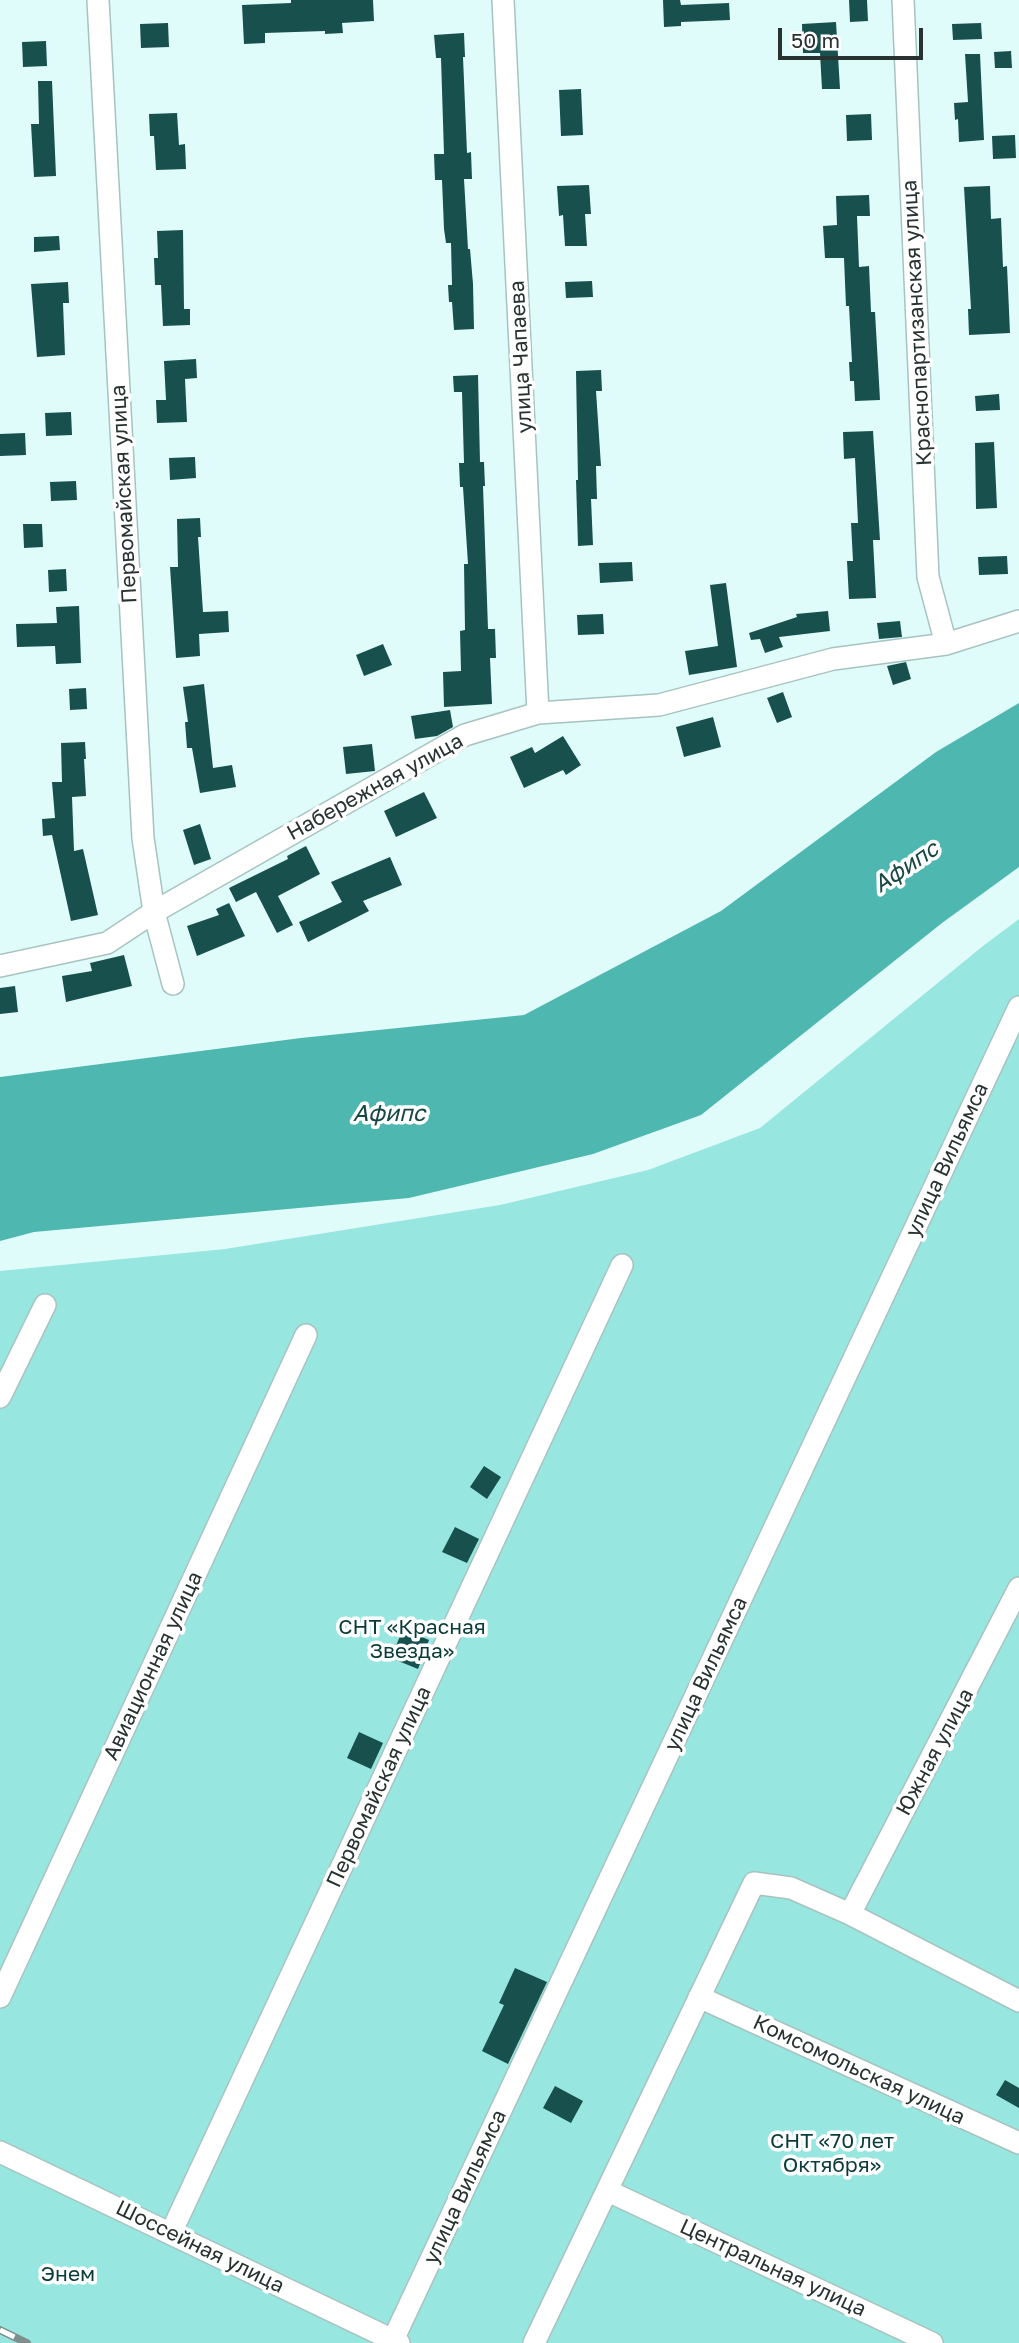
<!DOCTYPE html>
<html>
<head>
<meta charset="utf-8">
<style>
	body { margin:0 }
	#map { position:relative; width:1019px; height:2343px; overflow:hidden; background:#e0fcfa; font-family:"Golos Text",sans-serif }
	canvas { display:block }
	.scale { position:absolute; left:778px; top:28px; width:145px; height:32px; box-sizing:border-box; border:4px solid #273231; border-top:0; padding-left:9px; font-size:21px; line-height:24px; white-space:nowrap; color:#273231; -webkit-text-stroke:5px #fff; paint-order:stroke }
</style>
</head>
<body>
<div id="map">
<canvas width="1019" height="2343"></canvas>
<div class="scale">50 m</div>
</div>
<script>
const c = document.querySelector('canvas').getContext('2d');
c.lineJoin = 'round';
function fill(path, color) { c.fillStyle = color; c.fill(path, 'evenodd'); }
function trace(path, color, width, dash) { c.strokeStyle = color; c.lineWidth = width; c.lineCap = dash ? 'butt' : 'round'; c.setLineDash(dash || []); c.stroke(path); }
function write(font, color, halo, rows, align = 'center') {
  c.font = font + ' "Golos Text",sans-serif'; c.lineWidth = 7; c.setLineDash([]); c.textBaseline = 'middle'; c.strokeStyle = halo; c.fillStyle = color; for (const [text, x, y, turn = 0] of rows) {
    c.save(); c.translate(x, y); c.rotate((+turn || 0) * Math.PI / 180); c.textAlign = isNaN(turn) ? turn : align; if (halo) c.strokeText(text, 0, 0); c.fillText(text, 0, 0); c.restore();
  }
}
fill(new Path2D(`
	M1019 919V2343H0V1271L225 1249 500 1205 648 1170 760 1128 983 946Z`), '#98e6e0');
fill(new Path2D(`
	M1019 703V867L942 923 701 1115 593 1154 409 1198 34 1232 0 1241V1077L301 1038 524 1015 721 911 936 752Z`), '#4db7b0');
fill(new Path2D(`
	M291 0H373L374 21 342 23 343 33 325 34V31L265 33V43L244 44 242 5 291 3Z
	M663 0H680L681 5 729 3 730 20 681 22V26L664 27Z
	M849 0H867L868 21 850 22Z
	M836 22 840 89H822L820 53H803L802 24Z
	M168 23 169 47 141 48 140 24Z
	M981 23 982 39 953 40 952 24Z
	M464 33 465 57H463L467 153 471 152 472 179H464L468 249H470L473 284 474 329 454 330 452 302H449L448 285H452L451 243H446L444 229 442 180H435L434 154H444L441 58H436L434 35Z
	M46 41 47 66 23 67 22 42Z
	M1011 51 1012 68H995L994 52Z
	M965 54H980L984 140 959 142 958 119 955 120 954 103 968 102Z
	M38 81H52L56 176 34 177 31 124H39Z
	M581 89 583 135 561 136 559 90Z
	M177 113 179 145 185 144 186 169 156 170 154 136H150L149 114Z
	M871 114 872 140 847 141 846 115Z
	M1015 135 1016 158 993 159 992 136Z
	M589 185 591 214H585L587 246H565L563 215 559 216 557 186Z
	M990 186 991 219 1001 218 1003 267 1007 266 1010 333 969 335 968 309H971L964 187Z
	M869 195 870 216H857L859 267 869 266 871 312H875L880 400 855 401 854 381H850L849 362H852L849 306H846L844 258H825L823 226 837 225 836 196Z
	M183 230 184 309H190V325L163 326 161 285H155L154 258H158L157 231Z
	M59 236 60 250 34 252V237Z
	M592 281 593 297 566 298 565 282Z
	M68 282 69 303H63L65 355 37 357 31 284Z
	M196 359 197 378 185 379 187 422 157 423 156 400H166L164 361Z
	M601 370 602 391H596L601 466H596L597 499H591L593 545 578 546 576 480H578L576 371Z
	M478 375 480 462H484L485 486H483L488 629H495L496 658H490L492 704 444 707 443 672 461 671 460 631 465 630 464 564H468L463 487H460L459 463H464L462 392H454L453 376Z
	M999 394 1000 410 976 411 975 396Z
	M71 412 72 435 46 436 45 413Z
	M873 431 880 540H873L876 598 849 599 847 561H853L851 523H858L855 458 844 459 843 432Z
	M25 433 26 455 0 456V434Z
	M994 442 997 508 976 509 975 443Z
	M195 457 196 478 170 480 169 458Z
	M76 481 77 500 51 501 50 482Z
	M200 518 201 537H198L203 612 228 611 229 632 199 634 200 656 176 658 170 567H178L177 519Z
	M23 524H42L43 547 24 548Z
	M1007 556 1008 574 979 575 978 557Z
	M632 562 633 581 600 583 599 563Z
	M66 569 67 591 49 592 48 570Z
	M726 583 737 667 689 675 685 651 718 646 710 585Z
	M79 606 81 663 56 664 55 646 17 647 16 624 57 623 56 607Z
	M828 611 830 631 779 637 783 647 765 653 760 639 751 640 749 633 797 617 796 614Z
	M603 614 604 634 578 635 577 615Z
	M900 621 902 637 879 639 877 623Z
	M383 644 392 665 364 676 356 655Z
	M906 662 911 679 893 685 887 666Z
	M204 684 213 768 232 765 236 787 200 793 192 748H187L185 722H188L183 687Z
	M86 688 87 709 70 710 69 689Z
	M783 692 792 717 777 723 767 698Z
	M450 710 453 727 437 736 415 739 411 716Z
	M713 717 721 747 684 757 676 727Z
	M563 736 581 765 566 775 563 770 524 788 510 757 532 747 535 753Z
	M85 742 86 759H84L86 796 72 797 74 851 83 849 98 915 71 921 52 835 43 836 42 819 55 818 52 782H62L61 743Z
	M372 744 375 771 346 774 343 747Z
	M424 792 437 818 396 837 384 811Z
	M200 824 211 859 194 865 183 830Z
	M306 846 320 874 278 896 293 925 277 933 256 892 236 902 229 888 288 859 287 856Z
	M390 857 402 885 363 901 369 911 308 942 299 922 342 902 331 882Z
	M229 903 245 936 197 956 187 926 219 915 216 909Z
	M124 955 132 986 66 1002 62 976 92 971 90 963Z
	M15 986 18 1012 0 1014V988Z
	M484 1466 501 1477 487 1499 470 1487Z
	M455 1527 479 1539 467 1563 442 1552Z
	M403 1629 429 1640 418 1669 391 1658Z
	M359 1732 383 1743 371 1769 347 1758Z
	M515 1968 547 1982 508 2064 482 2051 504 2005 499 2003Z
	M1005 2080 1019 2088V2108L996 2095Z
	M555 2086 583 2101 571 2123 543 2108Z`), '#17504d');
const minor = new Path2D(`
	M98 0 143 838 154 912 173 984
	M503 0 538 713
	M903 0 928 577 946 644
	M0 966 107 943 154 912 465 735 538 713 659 705 833 659 946 644 1019 621
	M0 1397 45 1305
	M850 1914 1019 1588
	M0 1997 306 1335
	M699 1997 1019 2143
	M0 2152 399 2343
	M608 2191 932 2343
	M171 2233 622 1265
	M393 2340 1019 1007
	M534 2343 754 1883 791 1888 850 1914 1019 2001`);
trace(minor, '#a7c3c0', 24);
trace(minor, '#fff', 21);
const rail = new Path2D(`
	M0 2330 27 2343`);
trace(rail, '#7d908e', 8);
trace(rail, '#fff', 5, [16]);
write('21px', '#273231', '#fff', [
	["Краснопартизанская улица",917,323,-93],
	["улица Чапаева",521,357,-93],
	["Первомайская улица",124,494,-93],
	["Набережная улица",375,787,-29],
	["улица Вильямса",947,1160,-65],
	["Авиационная улица",153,1666,-65],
	["улица Вильямса",706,1674,-65],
	["Южная улица",935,1752,-62],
	["Первомайская улица",379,1787,-65],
	["Комсомольская улица",859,2070,25],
	["улица Вильямса",465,2187,-65],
	["Шоссейная улица",200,2247,26],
	["Центральная улица",773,2268,25]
]);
write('21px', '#093c39', '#fff', [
	["СНТ «Красная",412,1627],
	["Звезда»",412,1651],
	["СНТ «70 лет",832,2141],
	["Октября»",832,2165],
	["Энем",68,2274]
]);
write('italic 23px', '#184744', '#fff', [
	["Афипс",906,867,-34],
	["Афипс",389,1114]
]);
</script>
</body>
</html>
